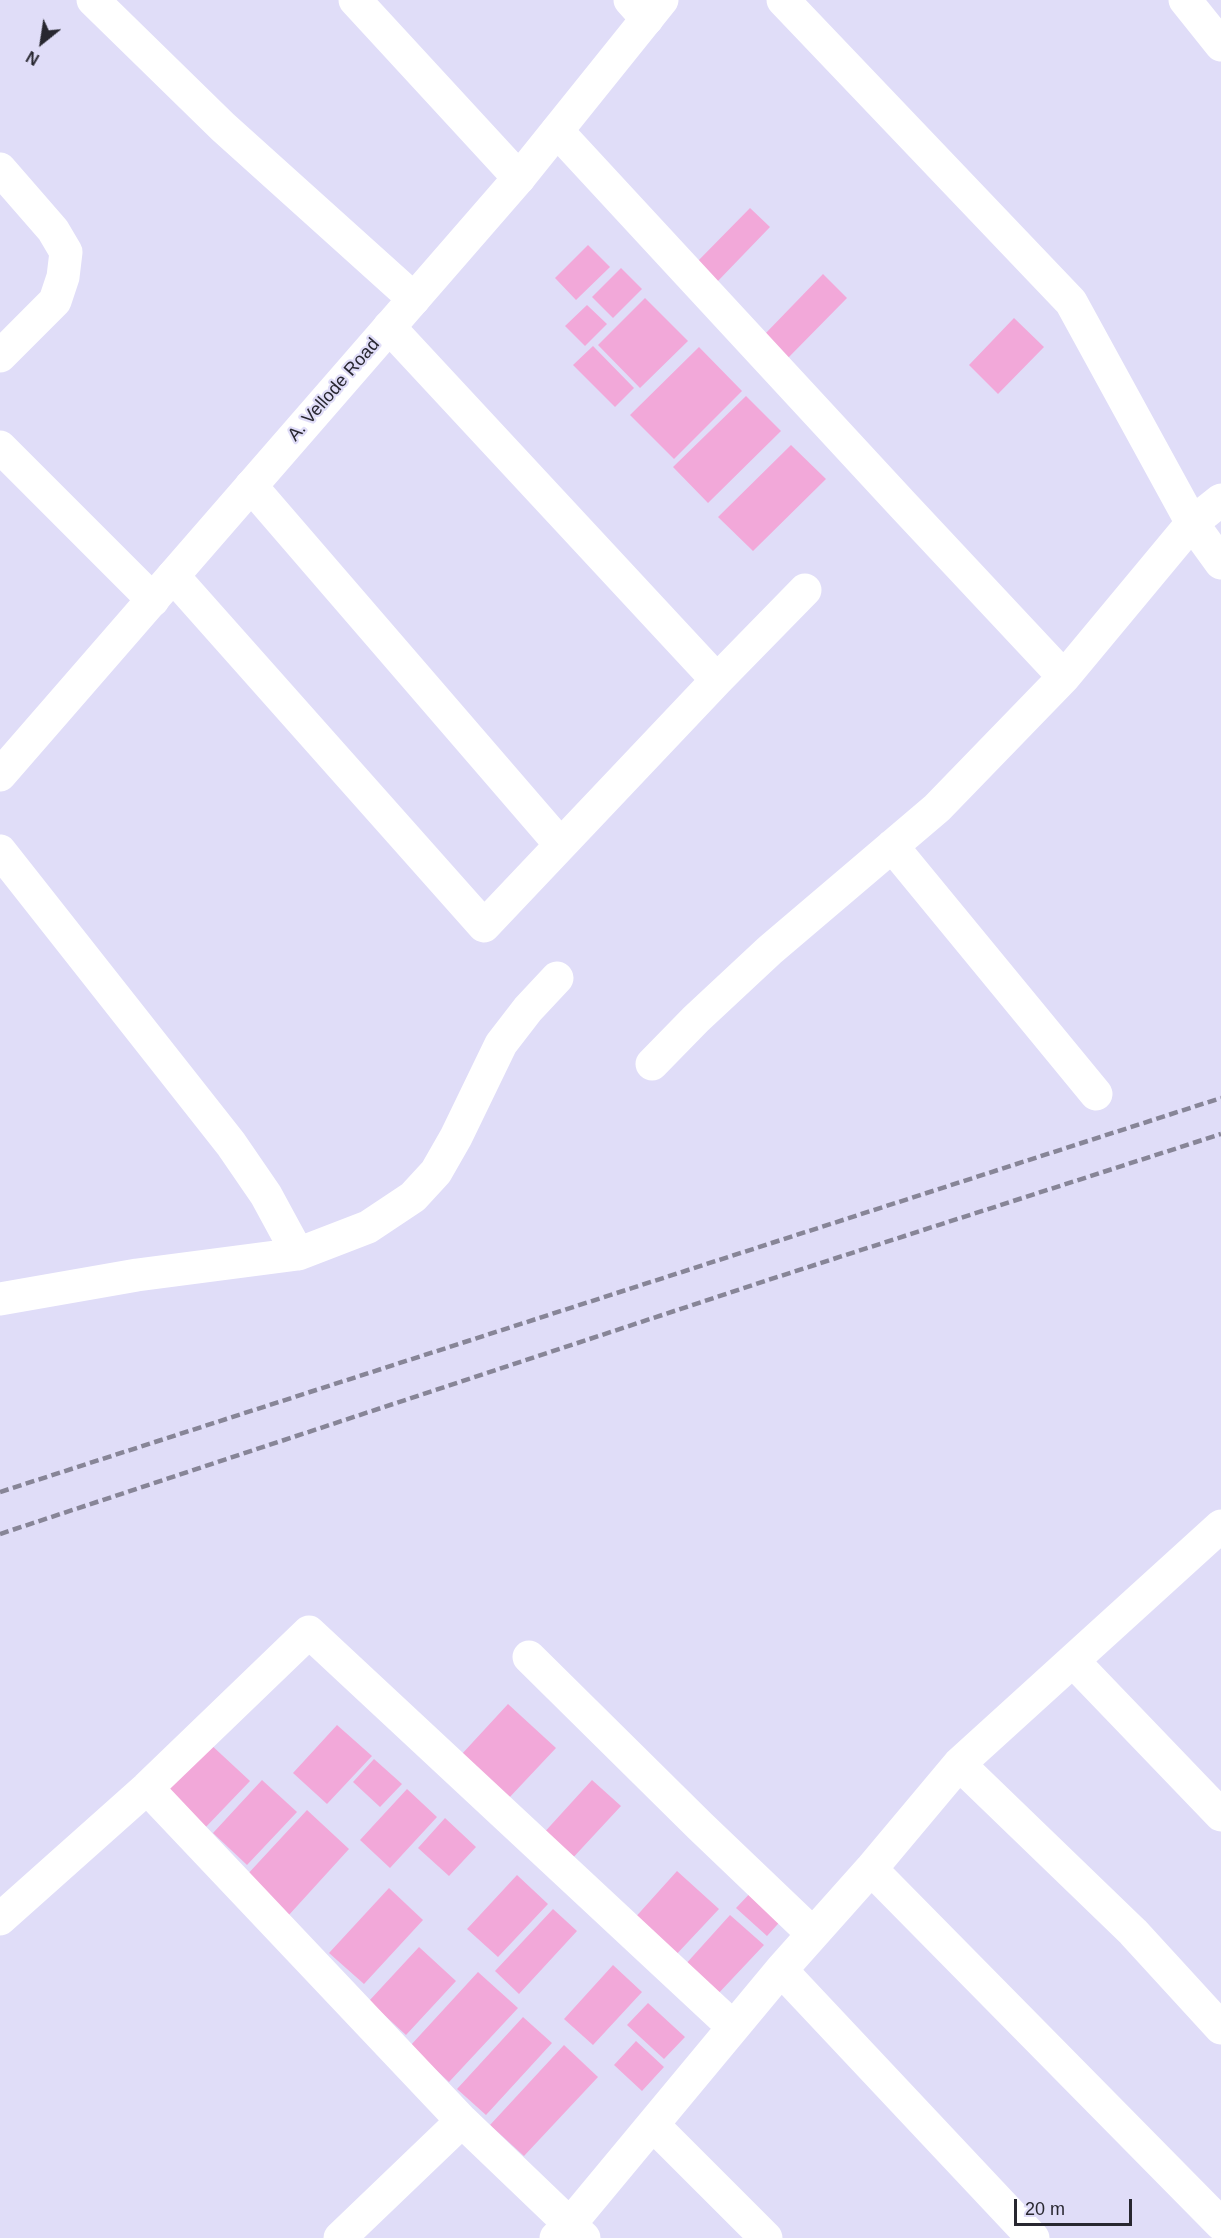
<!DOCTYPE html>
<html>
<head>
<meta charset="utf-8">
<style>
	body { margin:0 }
	#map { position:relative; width:1221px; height:2238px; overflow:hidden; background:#e0ddf8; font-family:Arial,sans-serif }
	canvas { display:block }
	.north { position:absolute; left:12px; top:12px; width:60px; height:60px; -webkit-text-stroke:4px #e0ddf8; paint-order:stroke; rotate:210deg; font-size:16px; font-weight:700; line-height:24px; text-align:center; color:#282730 }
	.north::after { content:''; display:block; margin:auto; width:21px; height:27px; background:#282730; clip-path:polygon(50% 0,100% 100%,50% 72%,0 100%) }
	.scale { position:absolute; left:1014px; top:2199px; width:118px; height:27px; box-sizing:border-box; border:3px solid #282730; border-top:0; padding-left:8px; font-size:18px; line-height:21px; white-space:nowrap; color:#282730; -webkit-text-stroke:4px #e0ddf8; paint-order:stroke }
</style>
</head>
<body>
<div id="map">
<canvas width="1221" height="2238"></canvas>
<div class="north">N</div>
<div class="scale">20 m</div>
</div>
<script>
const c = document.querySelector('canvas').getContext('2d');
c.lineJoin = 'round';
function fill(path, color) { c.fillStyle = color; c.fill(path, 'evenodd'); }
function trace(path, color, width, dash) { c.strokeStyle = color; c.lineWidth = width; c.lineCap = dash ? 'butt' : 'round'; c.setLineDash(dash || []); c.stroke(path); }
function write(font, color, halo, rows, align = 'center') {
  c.font = font + ' Arial,sans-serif'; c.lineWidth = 4.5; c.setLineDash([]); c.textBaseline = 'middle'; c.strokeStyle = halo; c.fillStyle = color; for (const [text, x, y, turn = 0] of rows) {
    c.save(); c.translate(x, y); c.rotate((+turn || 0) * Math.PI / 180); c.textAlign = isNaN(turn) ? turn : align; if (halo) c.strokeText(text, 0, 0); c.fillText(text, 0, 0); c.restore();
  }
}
fill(new Path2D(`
	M750 208 770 227 716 283 695 264Z
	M588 245 610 267 576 300 555 278Z
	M621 268 642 289 613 318 592 297Z
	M823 274 847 298 788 358 764 335Z
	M645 298 688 341 640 388 598 345Z
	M587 305 607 324 585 346 565 326Z
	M1014 318 1044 347 998 394 969 365Z
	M593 346 634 388 615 407 573 365Z
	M699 347 742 391 674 459 630 415Z
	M746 396 781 431 708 503 673 467Z
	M791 445 826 479 753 551 718 517Z
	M508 1704 556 1748 508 1799 461 1755Z
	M337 1725 372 1756 327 1804 293 1773Z
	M208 1742 250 1781 203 1830 162 1792Z
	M374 1759 402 1784 380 1807 353 1782Z
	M262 1780 297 1812 247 1865 213 1833Z
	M592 1780 621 1806 569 1862 541 1836Z
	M407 1789 437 1817 390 1868 360 1840Z
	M307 1810 349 1849 288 1916 245 1877Z
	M445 1818 476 1847 449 1876 418 1848Z
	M677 1871 719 1909 673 1958 632 1921Z
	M517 1875 548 1904 498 1957 467 1929Z
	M756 1887 787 1914 767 1936 736 1908Z
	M389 1888 423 1920 364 1984 329 1953Z
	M553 1909 577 1931 519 1994 495 1971Z
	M730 1915 764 1945 716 1996 684 1966Z
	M419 1947 456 1981 406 2035 369 2001Z
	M613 1965 642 1992 593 2045 564 2019Z
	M478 1972 518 2008 449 2082 410 2046Z
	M648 2003 685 2037 664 2059 627 2025Z
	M523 2017 552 2043 486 2115 457 2089Z
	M636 2041 664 2067 642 2091 614 2065Z
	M564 2045 598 2077 524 2156 490 2125Z`), '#f2a8d9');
trace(new Path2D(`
	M93 0 223 127 414 299
	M355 0 519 178
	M630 0 647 19
	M783 0 1071 302 1192 523 1221 563
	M1185 0 1221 45
	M557 131 902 504 1064 677
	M0 169 53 230 66 252 63 277 55 301 0 356
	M389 327 717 680
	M0 447 153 600
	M251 486 560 844
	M173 576 484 926 717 680 805 590
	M892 846 1096 1094
	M0 851 231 1144 266 1195 298 1254
	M652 1064 696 1019 770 950 937 808 1064 677 1192 523 1221 500
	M0 1299 137 1275 298 1254 368 1227 413 1197 436 1172 456 1137 501 1044 528 1009 557 978
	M529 1657 700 1826 813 1934
	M1073 1661 1221 1815
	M959 1764 1133 1932 1221 2028
	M147 1788 462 2121 584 2238
	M871 1869 1221 2224
	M0 1919 147 1788 309 1632 733 2027
	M781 1970 1033 2238
	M653 2125 766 2238
	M340 2238 462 2121
	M556 2238 570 2224 781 1970 871 1869 959 1764 1221 1526`), '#fff', 33);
trace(new Path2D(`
	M0 775 519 178 662 0`), '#fff', 33);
trace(new Path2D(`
	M0 1492 1221 1098
	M0 1534 765 1281 1221 1134`), '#878597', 4.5, [9, 4.5]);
write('18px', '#282730', '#e0ddf8', [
	["A. Vellode Road",334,390,-49]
]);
</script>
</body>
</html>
